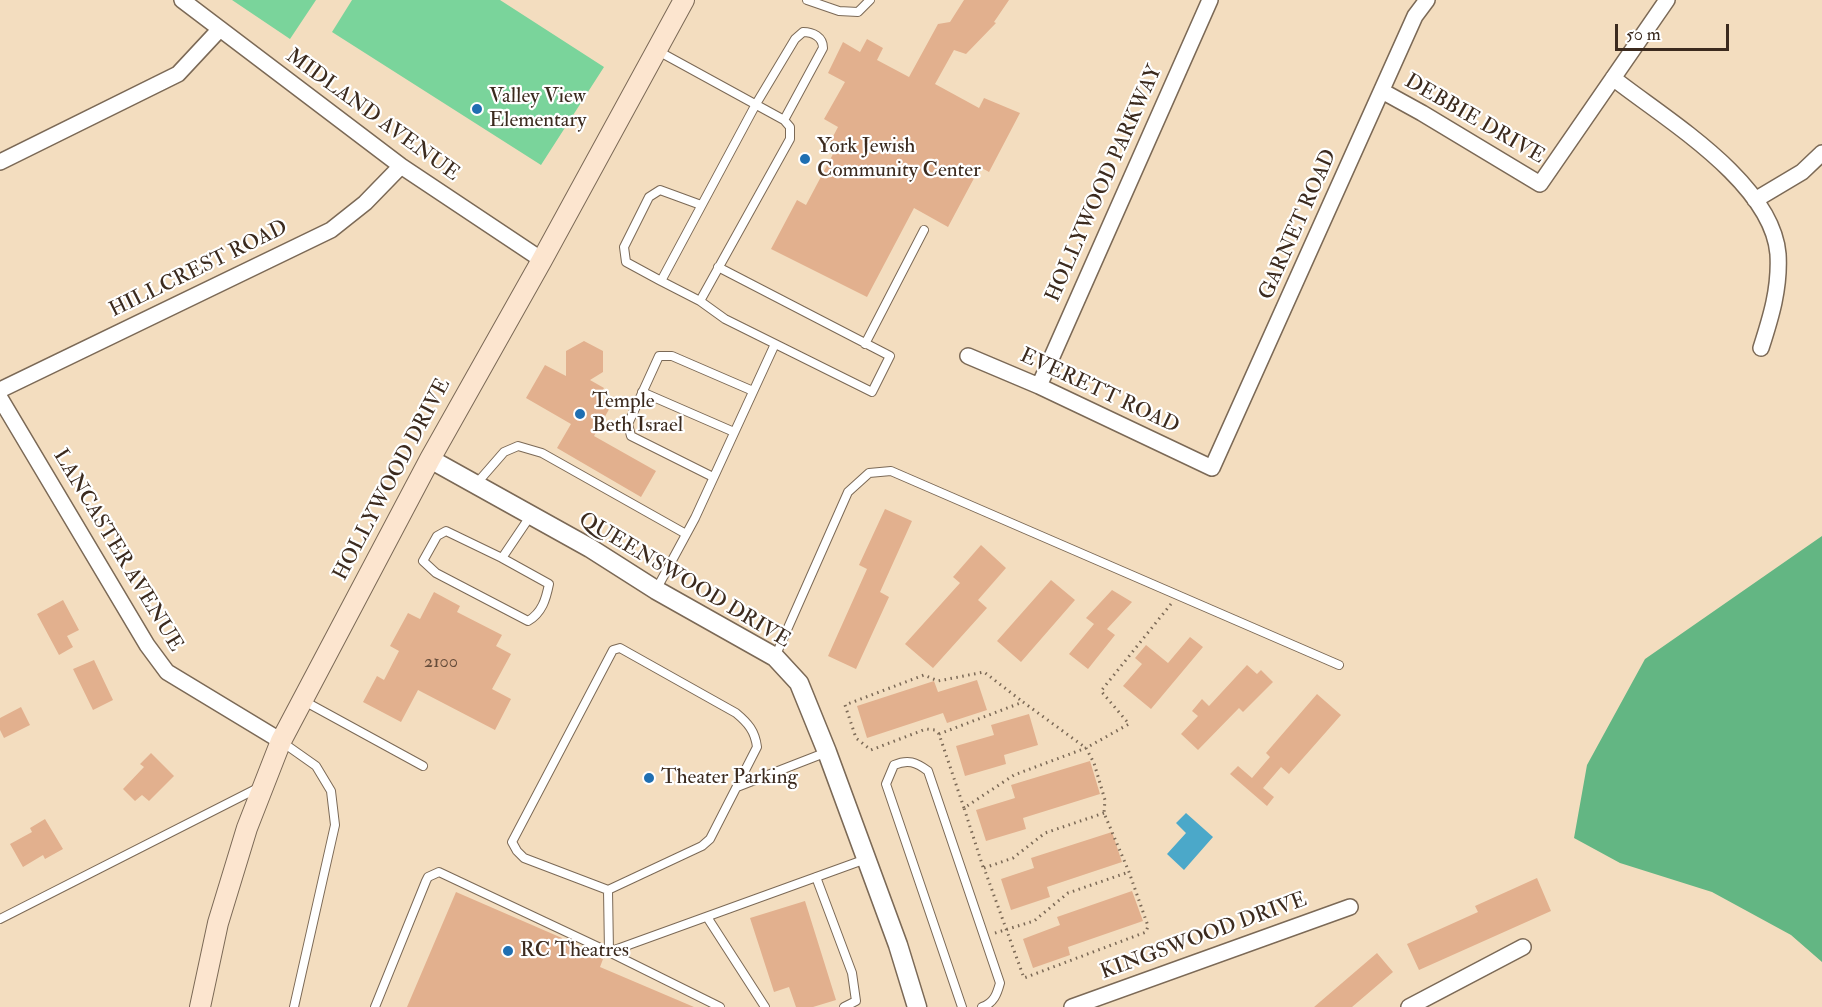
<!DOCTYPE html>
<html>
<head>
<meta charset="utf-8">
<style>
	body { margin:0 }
	#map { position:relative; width:1822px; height:1007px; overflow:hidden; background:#f3ddbf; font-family:"IM FELL Double Pica",serif }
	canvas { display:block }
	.scale { position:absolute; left:1615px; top:24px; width:114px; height:27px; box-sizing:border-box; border:3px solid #3b2a1e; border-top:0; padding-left:8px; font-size:18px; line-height:21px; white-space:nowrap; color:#3b2a1e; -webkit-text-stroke:4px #fff; paint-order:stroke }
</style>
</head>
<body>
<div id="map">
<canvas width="1822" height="1007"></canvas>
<div class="scale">50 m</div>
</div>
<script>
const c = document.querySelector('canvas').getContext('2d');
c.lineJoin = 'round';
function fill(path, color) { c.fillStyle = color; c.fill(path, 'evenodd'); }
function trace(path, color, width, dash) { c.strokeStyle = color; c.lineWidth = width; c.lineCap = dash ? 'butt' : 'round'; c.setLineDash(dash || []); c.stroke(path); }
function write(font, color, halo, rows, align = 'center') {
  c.font = font + ' "IM FELL Double Pica",serif'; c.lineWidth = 4.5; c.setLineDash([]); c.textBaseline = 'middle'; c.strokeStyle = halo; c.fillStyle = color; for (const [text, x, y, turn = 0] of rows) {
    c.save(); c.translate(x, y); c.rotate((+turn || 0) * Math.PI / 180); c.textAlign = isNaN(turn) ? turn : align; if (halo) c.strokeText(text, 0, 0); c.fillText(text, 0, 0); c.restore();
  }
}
fill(new Path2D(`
	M232 0H316L290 39Z
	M352 0H500L604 67 541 165 332 32Z`), '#7ad49b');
fill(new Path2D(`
	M1822 536V962L1791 935 1712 892 1620 863 1574 838 1587 765 1645 659Z`), '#63b683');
fill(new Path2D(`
	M1186 813 1213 837 1184 870 1167 854 1186 833 1176 823Z`), '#4ba8c9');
fill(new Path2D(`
	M964 0H1009L994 22 996 23 966 54 954 50 935 84 979 108 984 98 1020 113 989 172 980 167 948 227 914 208 867 297 771 249 797 200 806 205 833 154 826 150 838 127 824 119 845 82 828 73 843 42 860 52 867 39 883 48 877 60 909 77 938 24 950 22Z
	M584 341 603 351V372L590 380 604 388 599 397 612 404 594 436 656 471 641 497 557 448 571 424 526 398 545 365 566 376V351Z
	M885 509 912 521 880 592 889 597 856 669 828 656 867 569 859 565Z
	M981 545 1006 568 978 600 987 608 933 668 905 644 960 583 953 577Z
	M1051 580 1075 600 1021 662 997 641Z
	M1112 590 1132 602 1107 629 1115 635 1088 669 1069 654 1094 624 1086 618Z
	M434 592 460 606 457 612 502 635 496 646 511 654 492 689 511 699 495 730 418 690 401 722 363 702 377 676 384 680 399 651 390 646 408 613 420 619Z
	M63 600 79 630 67 636 73 647 59 655 37 614Z
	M1190 637 1203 647 1151 709 1123 686 1142 664 1135 658 1146 645 1168 663Z
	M94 660 113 700 93 710 73 669Z
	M1247 665 1257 674 1261 670 1273 682 1243 712 1239 708 1198 750 1181 734 1198 716 1192 711 1202 699 1209 706Z
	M977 680 987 710 947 723 943 713 867 738 857 706 934 681 938 692Z
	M1317 694 1341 715 1289 774 1281 767 1263 788 1274 797 1267 806 1230 774 1238 766 1252 778 1270 757 1266 753Z
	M21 707 30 725 4 738 0 730V718Z
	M1029 714 1038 745 1004 755 1006 764 965 776 956 746 994 735 991 725Z
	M151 753 174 776 149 801 142 795 135 801 123 789 144 767 140 764Z
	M1090 761 1100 794 1023 818 1026 829 986 841 976 810 1015 798 1011 785Z
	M45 819 63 849 45 859 43 855 23 867 10 844 32 832 30 828Z
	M1112 832 1122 862 1047 887 1050 897 1011 910 1001 879 1034 868 1031 858Z
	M1537 878 1551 911 1419 970 1407 944 1478 912 1475 906Z
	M1132 891 1143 921 1068 947 1070 955 1033 968 1023 939 1060 925 1057 917Z
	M456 892 562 938 561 941 603 959 600 967 694 1007H407Z
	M805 901 836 1000 813 1007H796L789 987 774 992 750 918Z
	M1377 953 1393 972 1352 1007H1314Z`), '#e2b08e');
const service = new Path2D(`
	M807 0 839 11 858 12 870 0
	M658 51 784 120 790 127V139L700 301 661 281 756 104 795 39 803 32C813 32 823 37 823 48L784 120
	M661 281 626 262 624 247 649 197 660 190 701 205
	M700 301 725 319 872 392 890 356 718 267
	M865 344 924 230
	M642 392 734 432
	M713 477 631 436 628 424 659 356H672L753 391
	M477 483 504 452 518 446 542 453 686 534
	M502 558 549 584C546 599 542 613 528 621L436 573 423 561 437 536 446 531 502 558 531 515
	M656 590 695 518 775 344
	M620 648 736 713C748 723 755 731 757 747L710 839 702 846 608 890 524 858 517 851 512 842 613 650Z
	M775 657 848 492 869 473 891 471 1339 665
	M304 701 423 766
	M282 742 316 766 331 791 335 825 294 1007
	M737 787 827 752
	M816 877 852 973 856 1001 844 1007
	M608 890 609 952 720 1007
	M707 917 765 1007
	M0 919 258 788
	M375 1007 426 881 428 877 439 872 609 952 866 859
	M962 1007 886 784 894 765C908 759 916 762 928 771L1000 983C997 994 994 1003 982 1007`);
const minor = new Path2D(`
	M182 0 401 166 542 260
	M1613 78C1665 119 1772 182 1778 254 1780 288 1771 317 1761 348
	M1382 91 1422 113 1540 184 1667 0
	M0 162 178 74 219 30
	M1755 200 1802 172 1822 153
	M968 356 1039 386 1212 468 1415 16 1427 0
	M1039 386 1210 0
	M0 390 331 230 365 203 401 166
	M0 398 147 645 167 672 281 741
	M1072 1007 1350 907
	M1409 1007 1523 947`);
const tertiary = new Path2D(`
	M430 459 590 548 656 590 775 657 799 683 827 752 898 945 917 1007`);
const secondary = new Path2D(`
	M200 1007 218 923 247 828 281 741 430 459 542 260 684 0`);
trace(service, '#7b6956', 10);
trace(minor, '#7b6956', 18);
trace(tertiary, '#7b6956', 21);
trace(secondary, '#7b6956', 22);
trace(new Path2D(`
	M939 734 935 730 926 729 871 750 856 738 845 705 924 675 938 681 984 672 1023 702
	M964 808 939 734 1023 702 1086 748
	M1104 813 1045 833 1013 858 984 868 1024 978 1146 932 1148 926 1129 872 1104 813 1105 800 1094 763 1086 748 1129 724 1101 691 1171 604
	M983 867 964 808 1014 775 1086 748
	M995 933 1034 921 1068 893 1129 872`), '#7b6956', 3, [1.5, 4.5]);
trace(service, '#fff', 8);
trace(minor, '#fff', 15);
trace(tertiary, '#fff', 18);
trace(secondary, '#fce5cf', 20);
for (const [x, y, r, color] of [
	[477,109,6,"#1f6fb2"],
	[805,159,6,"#1f6fb2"],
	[580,414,6,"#1f6fb2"],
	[649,778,6,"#1f6fb2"],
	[508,951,6,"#1f6fb2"]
]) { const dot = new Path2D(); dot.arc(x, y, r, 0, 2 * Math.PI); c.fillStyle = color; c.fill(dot); trace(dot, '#fff', 2); }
write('18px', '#654c3a', null, [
	["2100",441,663]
]);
write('21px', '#3b2a1e', '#fff', [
	["Valley View",489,97],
	["Elementary",489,121],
	["York Jewish",817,147],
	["Community Center",817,171],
	["Temple",592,402],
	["Beth Israel",592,426],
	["Theater Parking",661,778],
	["RC Theatres",520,951]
], 'left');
write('21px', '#3b2a1e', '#fff', [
	["MIDLAND AVENUE",372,116,36],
	["DEBBIE DRIVE",1474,120,30],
	["HOLLYWOOD PARKWAY",1105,184,-66],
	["GARNET ROAD",1299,225,-66],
	["HILLCREST ROAD",199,270,-26],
	["EVERETT ROAD",1099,392,25],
	["HOLLYWOOD DRIVE",393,480,-62],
	["LANCASTER AVENUE",117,551,59],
	["QUEENSWOOD DRIVE",684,581,31],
	["KINGSWOOD DRIVE",1204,937,-20]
]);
</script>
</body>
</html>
